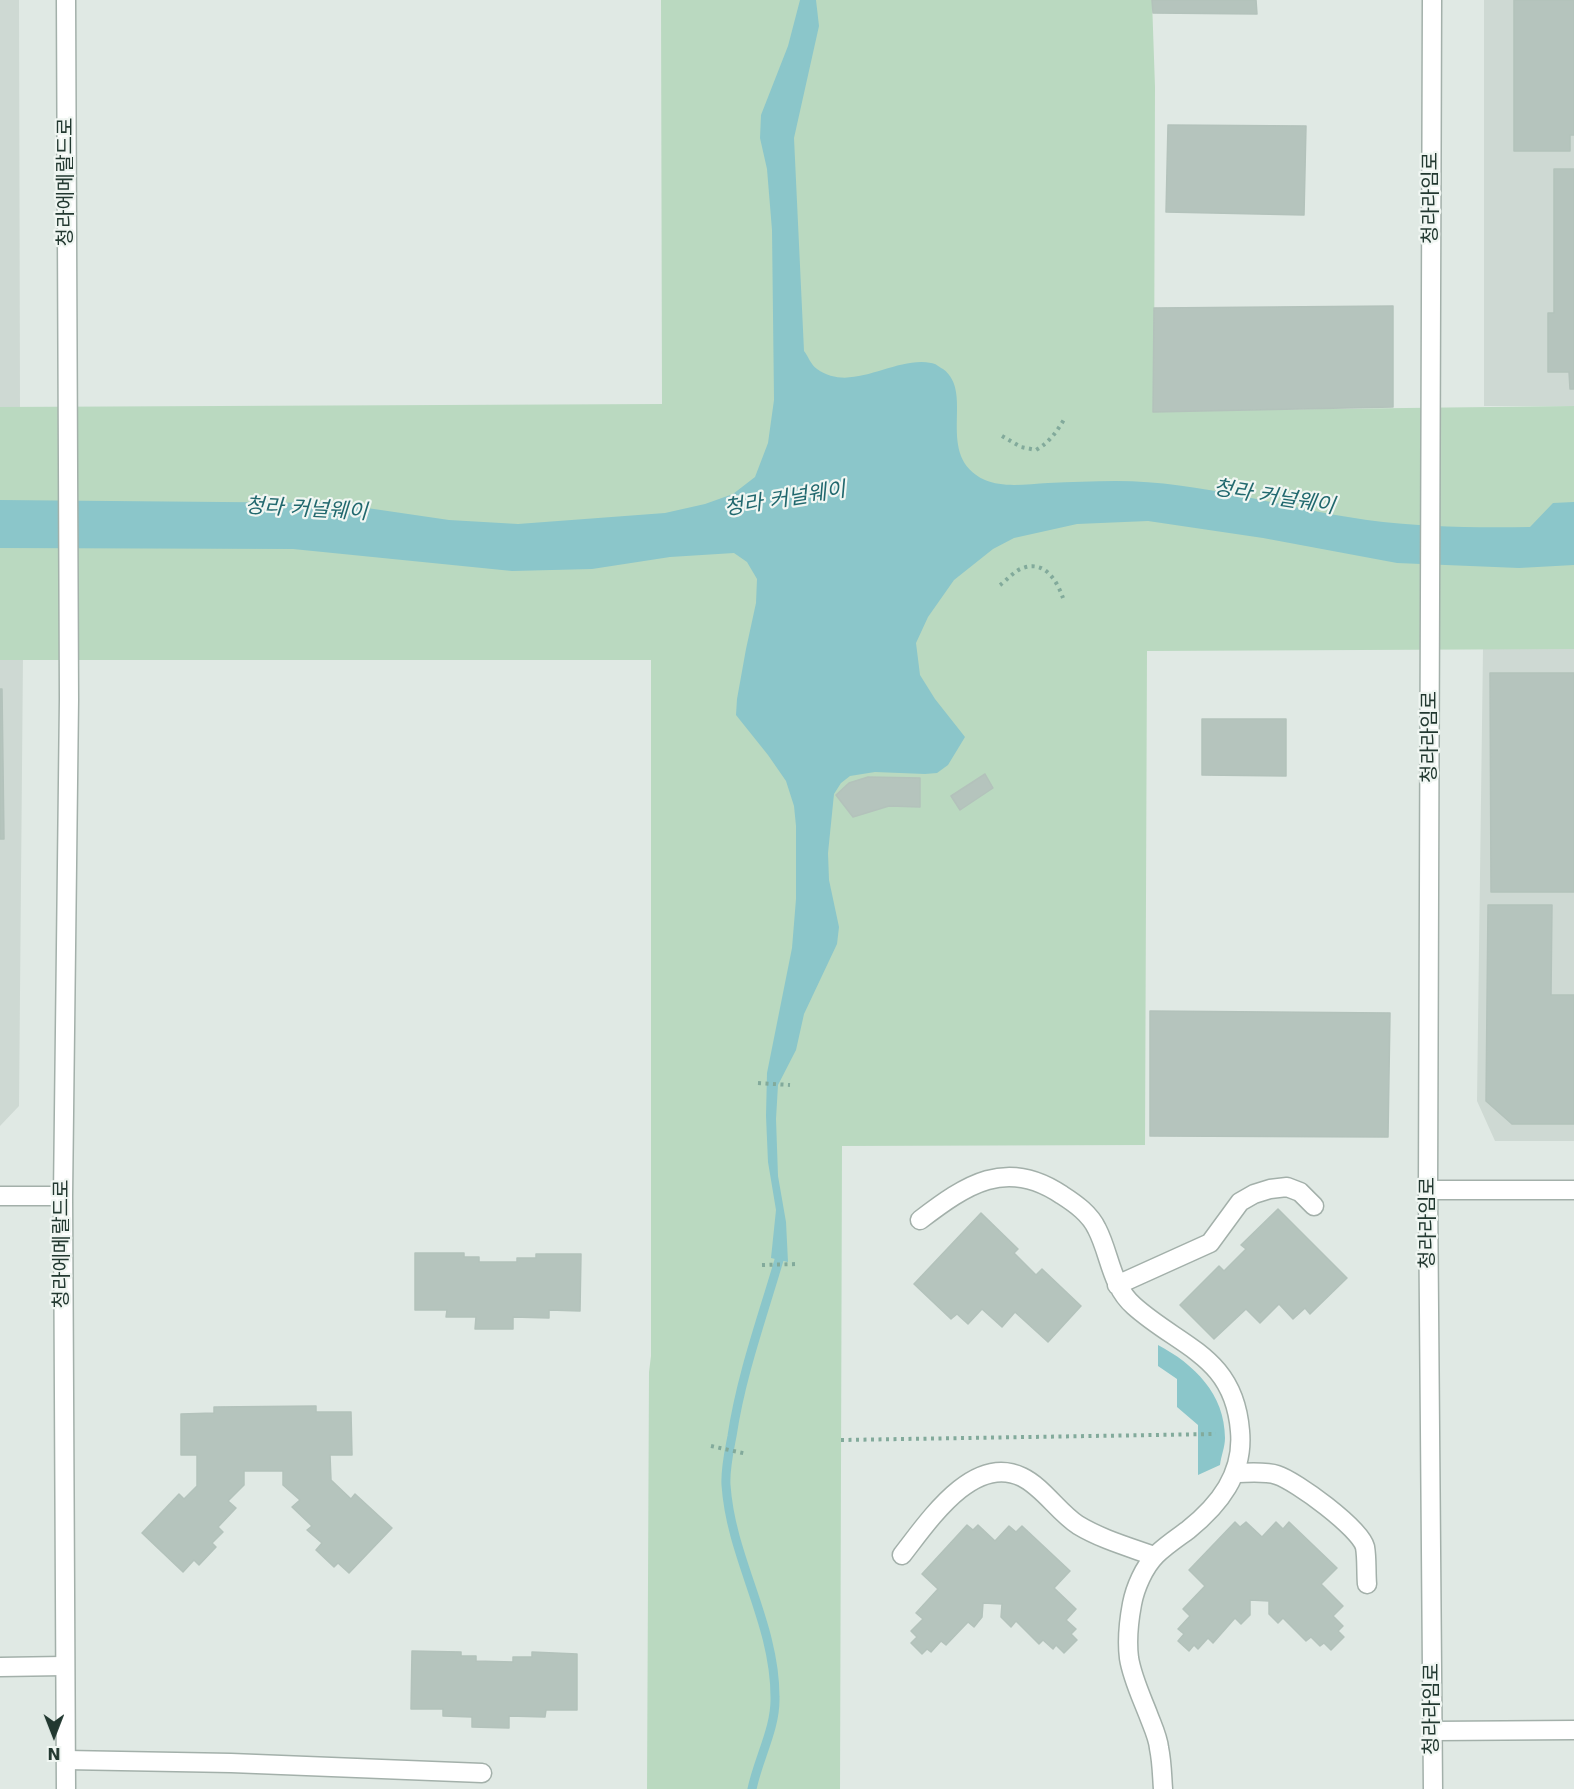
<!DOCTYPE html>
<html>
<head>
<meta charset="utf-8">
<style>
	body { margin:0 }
	#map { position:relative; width:1574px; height:1789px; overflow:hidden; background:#e0e9e4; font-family:"DejaVu Sans",sans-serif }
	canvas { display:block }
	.north { position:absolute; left:24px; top:1705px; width:60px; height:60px; -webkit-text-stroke:4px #f0f6f2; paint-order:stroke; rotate:180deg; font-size:16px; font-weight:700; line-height:24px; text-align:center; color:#223830 }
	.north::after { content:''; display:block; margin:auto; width:21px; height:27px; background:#223830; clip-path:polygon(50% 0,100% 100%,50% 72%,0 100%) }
</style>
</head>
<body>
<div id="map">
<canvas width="1574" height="1789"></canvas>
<div class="north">N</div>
</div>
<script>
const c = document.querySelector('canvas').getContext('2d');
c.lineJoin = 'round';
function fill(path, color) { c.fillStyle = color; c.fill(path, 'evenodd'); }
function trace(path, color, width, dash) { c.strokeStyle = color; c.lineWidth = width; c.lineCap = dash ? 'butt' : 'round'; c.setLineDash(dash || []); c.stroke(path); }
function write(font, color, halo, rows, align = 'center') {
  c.font = font + ' "DejaVu Sans","Noto Sans KR",sans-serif'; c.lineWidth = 4.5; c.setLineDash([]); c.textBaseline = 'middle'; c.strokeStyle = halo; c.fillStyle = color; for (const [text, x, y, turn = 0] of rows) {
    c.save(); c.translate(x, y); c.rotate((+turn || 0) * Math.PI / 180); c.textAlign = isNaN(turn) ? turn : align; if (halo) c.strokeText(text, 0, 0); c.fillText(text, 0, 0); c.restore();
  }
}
fill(new Path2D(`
	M0 0H19L20 407H0Z
	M1484 0H1574V406H1484Z
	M1483 649H1574V1141H1495L1477 1101Z
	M0 655H23L19 1106 0 1126Z`), '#ced9d3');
fill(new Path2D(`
	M661 0H1152L1155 87 1154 411 1574 406V649L1147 651 1145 1145 842 1146 840 1789H647L649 1372 651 1356V660H0V407L662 404Z`), '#bad9c0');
fill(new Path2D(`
	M800 0H816L819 26 794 138 804 351C808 356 811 365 817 369 852 394 894 356 931 363 935 363 939 367 943 369 976 393 933 456 985 480 1003 488 1028 484 1048 483 1071 482 1093 481 1116 481 1201 481 1283 508 1367 520 1421 527 1475 528 1530 527L1553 503 1574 502V565L1519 568 1397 563 1263 538 1148 521 1077 524 1014 538 993 549 954 580 928 617 916 643 920 675 935 699 965 737 948 765 937 773 925 774 875 772 850 776 841 783 834 794 828 853 829 880 839 927 837 944 804 1014 796 1050 778 1085 776 1119 778 1176 786 1222 788 1262 771 1258 776 1210 768 1162 766 1116 767 1073 792 948 796 899V826L794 806 786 781 768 755 736 715 737 699 746 649 756 603 757 579 747 562 734 553 670 557 592 569 512 571 293 549 0 548V500L333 503 449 520 518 524 665 513 705 504 733 494 755 477 768 443 774 400 772 230 767 169 760 138 761 115 788 46Z
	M1158 1345C1194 1364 1225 1394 1225 1438 1225 1447 1221 1456 1220 1465L1198 1475V1425L1177 1407V1379L1158 1366Z`), '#8bc6ca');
trace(new Path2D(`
	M752 1789C758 1759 776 1728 775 1697 775 1622 731 1559 726 1485 725 1469 729 1452 732 1436 741 1376 762 1318 779 1260`), '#8bc6ca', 9);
const building = new Path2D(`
	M1152 0H1256L1257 14 1153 13Z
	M1514 0H1574V135H1570V151H1514Z
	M1168 125 1306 126 1304 215 1166 212Z
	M1554 169H1574V389H1570L1569 372H1548V313H1554Z
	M1393 306V407L1153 412 1154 308Z
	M1490 673H1574V892H1491Z
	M0 689H2L4 839H0Z
	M1202 719H1286V776L1202 775Z
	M985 774 993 788 960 810 951 796Z
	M868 777 920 778V807L889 806 853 817 836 795 849 783Z
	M1488 905H1552L1551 995H1574V1124H1512L1486 1101Z
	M1150 1011 1390 1013 1388 1137 1150 1136Z
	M1278 1209 1347 1278 1310 1314 1305 1308 1293 1319 1279 1304 1260 1323 1246 1309 1214 1339 1180 1305 1219 1266 1224 1271 1246 1249 1241 1245Z
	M981 1213 1018 1249 1014 1253 1036 1275 1042 1269 1081 1306 1048 1342 1015 1312 1002 1327 982 1309 968 1324 957 1314 951 1319 914 1284Z
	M415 1253H464V1257H479V1262H517V1258H536V1254H581L580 1311 549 1310V1318L513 1317V1329H475L476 1317H446L447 1310H415Z
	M316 1406V1412H351L352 1455H330L331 1480 351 1499 355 1494 392 1528 349 1573 338 1563 334 1567 316 1550 322 1543 307 1530 312 1526 292 1507 300 1500 283 1485V1471H244V1485L228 1501 236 1508 218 1527 223 1532 212 1543 216 1547 199 1565 194 1560 183 1572 142 1533 179 1494 184 1499 197 1486V1455H181V1414L214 1413V1407Z
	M1235 1522 1240 1527 1246 1522 1262 1537 1276 1522 1283 1529 1289 1522 1337 1568 1321 1584 1343 1606 1333 1616 1343 1626 1338 1631 1344 1637 1331 1650 1324 1643 1320 1646 1311 1637 1306 1641 1283 1618 1278 1623 1269 1614V1601L1250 1600V1615L1241 1624 1235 1618 1213 1643 1208 1638 1198 1649 1194 1645 1189 1651 1178 1641 1184 1634 1178 1629 1190 1616 1183 1609 1205 1586 1189 1570Z
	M967 1525 973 1530 978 1525 995 1541 1009 1526 1016 1532 1022 1526 1070 1571 1054 1588 1076 1609 1066 1620 1076 1629 1071 1634 1077 1640 1064 1653 1056 1645 1053 1649 1043 1640 1039 1644 1016 1621 1011 1627 1001 1617 1002 1604 983 1603 982 1617 974 1627 968 1622 946 1645 941 1641 931 1652 927 1649 922 1654 911 1643 917 1637 911 1631 923 1619 916 1613 938 1589 922 1574Z
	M412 1651 461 1652V1656H476V1661L513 1662V1657H532V1652L577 1654V1710H546L545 1717 509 1716V1728L472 1727V1717L443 1716V1709H411Z`);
fill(building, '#b5c4bd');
trace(building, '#b3c2bb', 1.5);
const lane = new Path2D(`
	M920 1220C966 1185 1006 1157 1062 1195 1076 1204 1090 1214 1097 1229 1110 1254 1111 1286 1134 1306 1181 1348 1234 1356 1240 1431 1244 1474 1219 1505 1188 1530 1177 1538 1165 1546 1156 1555 1144 1567 1135 1588 1132 1604 1129 1620 1127 1642 1129 1658 1132 1677 1141 1696 1148 1714 1152 1725 1158 1737 1159 1748 1162 1762 1162 1776 1163 1789
	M1117 1285 1210 1243 1240 1202 1254 1194 1270 1189 1287 1187 1300 1192 1314 1206
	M1235 1473C1248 1473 1265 1471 1277 1475 1296 1481 1360 1528 1365 1547 1367 1558 1366 1572 1367 1584
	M902 1555C928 1522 973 1453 1022 1477 1043 1487 1058 1512 1078 1525 1101 1539 1129 1547 1154 1556
	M0 1667 64 1666
	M1434 1731 1574 1730
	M66 1760 231 1763 482 1773`);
const street = new Path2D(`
	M66 0 69 699 63 1196 66 1789
	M1432 0 1428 1190 1433 1789
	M1428 1190H1574
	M0 1196H63`);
trace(lane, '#a3b0aa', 21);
trace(street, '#a3b0aa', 21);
trace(new Path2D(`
	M1002 436 1021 447 1036 450C1050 442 1057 431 1065 418
	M1000 585C1007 580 1015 570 1023 568 1045 560 1057 581 1063 598
	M758 1083 790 1085
	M762 1265 798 1264
	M841 1440 1216 1434
	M711 1446 747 1454`), '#82aa9b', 4, [3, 4.5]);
trace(lane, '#fff', 18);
trace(street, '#fff', 18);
write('20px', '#223830', '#f0f6f2', [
	["청라에메랄드로",67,182,-90],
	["청라라임로",1432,198,-90],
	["청라라임로",1431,737,-90],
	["청라라임로",1429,1223,-90],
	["청라에메랄드로",63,1244,-90],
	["청라라임로",1433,1709,-90]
]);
write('italic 21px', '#21686e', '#f0f6f2', [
	["청라 커널웨이",1274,498,9],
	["청라 커널웨이",785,500,-9],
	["청라 커널웨이",306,510,3]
]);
</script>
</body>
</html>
